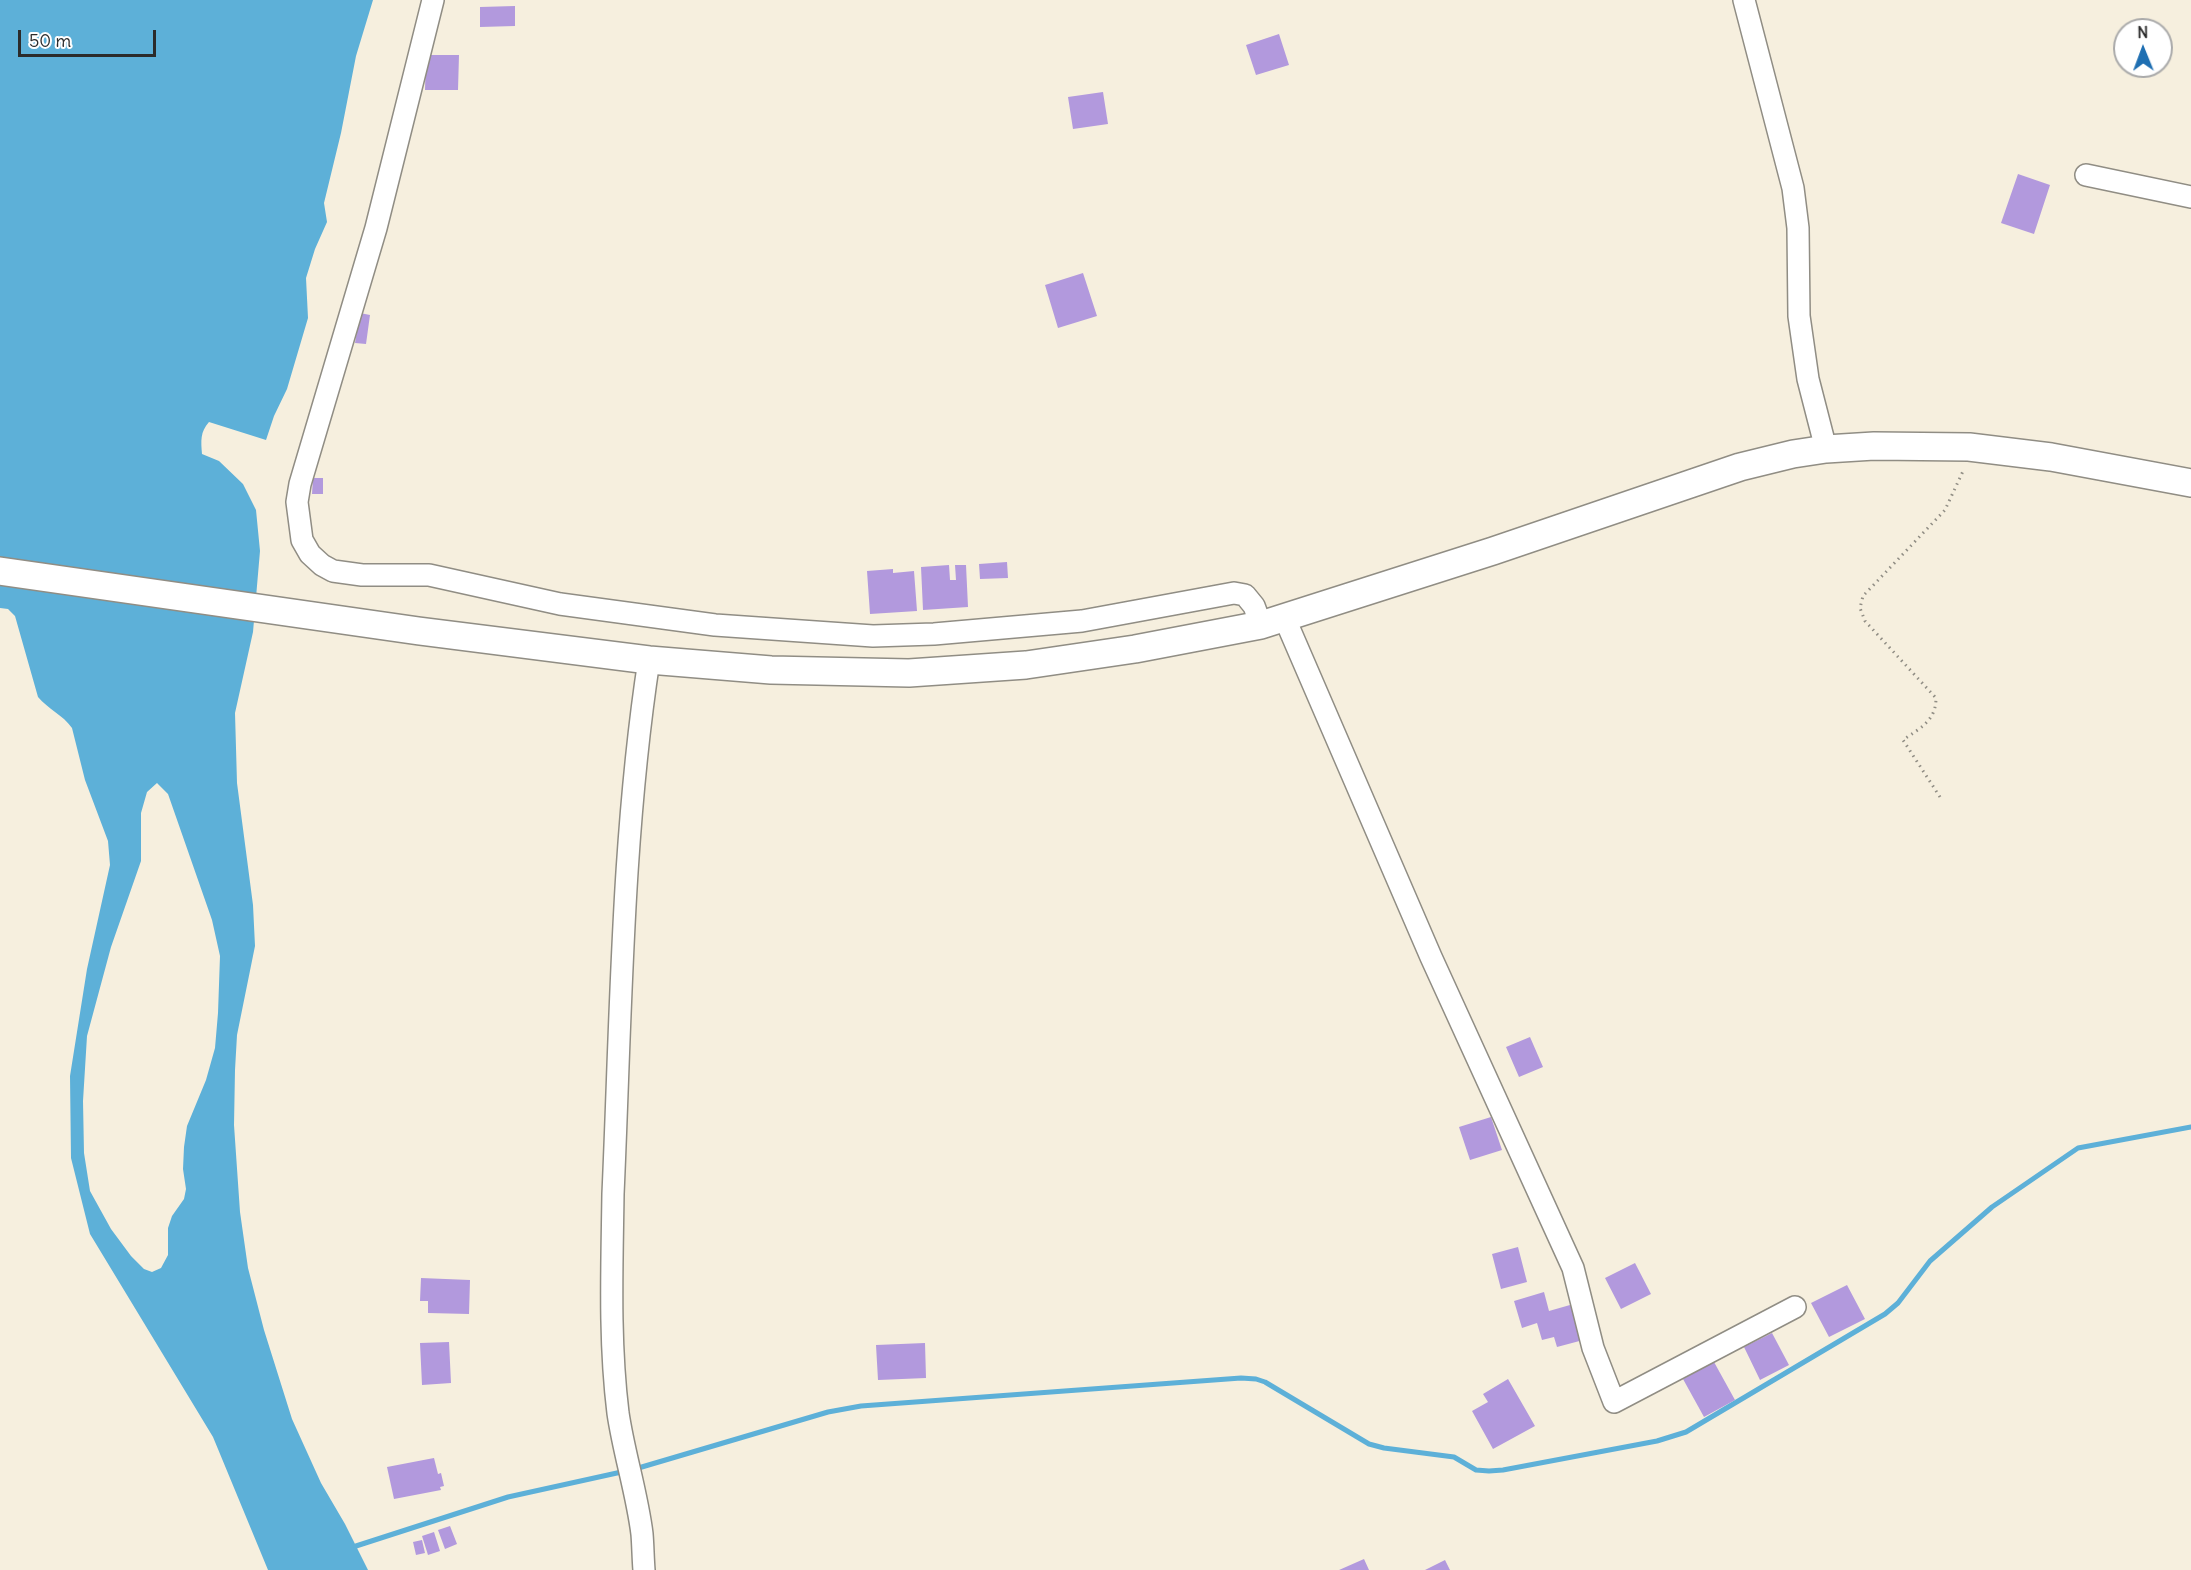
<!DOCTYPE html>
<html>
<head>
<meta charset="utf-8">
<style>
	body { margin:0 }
	#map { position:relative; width:2191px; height:1570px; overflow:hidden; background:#f6efde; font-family:Delius,sans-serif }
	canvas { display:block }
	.north { position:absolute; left:2113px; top:18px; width:60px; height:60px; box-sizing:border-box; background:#fff; border:2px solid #aaa; border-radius:50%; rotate:359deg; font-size:16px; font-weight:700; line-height:24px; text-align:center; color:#2b2b2b }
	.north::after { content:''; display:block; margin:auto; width:21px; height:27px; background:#1f6fb2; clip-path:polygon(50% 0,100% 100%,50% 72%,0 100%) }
	.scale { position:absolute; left:18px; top:30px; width:138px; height:27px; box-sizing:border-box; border:3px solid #2b2b2b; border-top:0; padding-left:8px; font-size:18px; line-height:21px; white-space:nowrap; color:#2b2b2b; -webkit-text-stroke:4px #fff; paint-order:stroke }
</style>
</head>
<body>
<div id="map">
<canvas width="2191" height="1570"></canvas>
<div class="north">N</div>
<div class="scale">50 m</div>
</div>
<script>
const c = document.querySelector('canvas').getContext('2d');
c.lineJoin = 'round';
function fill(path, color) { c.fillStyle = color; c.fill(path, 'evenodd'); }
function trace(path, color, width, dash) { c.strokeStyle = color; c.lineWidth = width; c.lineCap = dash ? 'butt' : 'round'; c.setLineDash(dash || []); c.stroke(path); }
fill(new Path2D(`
	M0 0H373L356 56 341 133 324 203 327 222 315 249 306 278 308 318 287 389 274 416 266 440 209 422C200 432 201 441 202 454L219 461 243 484 256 510 260 551 253 632 235 713 237 783 253 905 255 946 237 1035 235 1070 234 1125 240 1212 248 1268 264 1330 292 1419 321 1483 345 1524 368 1570H268L213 1437 90 1234 71 1158 70 1076 87 969 110 865 108 841 85 780 72 728C63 715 48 709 38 697L15 616 8 609 0 608ZM157 783 168 794 212 920 220 956 218 1013 215 1048 206 1080 187 1126 184 1147 183 1169 186 1189 184 1199 172 1216 168 1228V1255L161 1268 152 1272 144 1269 131 1256 111 1229 90 1191 84 1153 83 1101 87 1036 111 947 141 861V813L147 792Z`), '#5db0d8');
trace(new Path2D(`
	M635 1469 828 1412 861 1406 1241 1378 1256 1379 1265 1382 1369 1444 1384 1448 1454 1457 1476 1470 1489 1471 1503 1470 1657 1441 1686 1432 1885 1314 1898 1303 1930 1261 1992 1207 2078 1148 2191 1127
	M356 1546 508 1497 626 1471`), '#5db0d8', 5);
fill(new Path2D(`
	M515 6V26L480 27V7Z
	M1279 34 1289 65 1256 75 1246 45Z
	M426 55H459L458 90H425Z
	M1103 92 1108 124 1073 129 1068 97Z
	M2018 174 2050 185 2034 234 2001 223Z
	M1083 273 1097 316 1058 328 1045 285Z
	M360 313 370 315 366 344 355 343Z
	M313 478H323V494H312Z
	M1007 562 1008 578 980 579 979 564Z
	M949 565 950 580H956L955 565H966L968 607 923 610 921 567Z
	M893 569V573L914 571 917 611 870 614 867 571Z
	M1530 1037 1543 1067 1519 1077 1506 1047Z
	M1491 1117 1502 1150 1470 1160 1459 1127Z
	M1518 1247 1527 1282 1501 1289 1492 1254Z
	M1635 1263 1651 1294 1621 1309 1605 1278Z
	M421 1278 470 1280 469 1314 428 1313V1301H420Z
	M1847 1285 1865 1319 1829 1337 1811 1303Z
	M1544 1292 1549 1311 1577 1303 1587 1339 1557 1347 1554 1337 1542 1340 1537 1323 1522 1328 1514 1301Z
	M1772 1333 1789 1365 1760 1380 1744 1347Z
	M449 1342 451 1383 422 1385 420 1343Z
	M925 1343 926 1378 878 1380 876 1345Z
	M1714 1362 1735 1400 1704 1417 1683 1379Z
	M1508 1379 1535 1426 1493 1449 1472 1411 1488 1402 1483 1394Z
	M434 1458 438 1474 441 1473 444 1486 440 1487 441 1490 394 1499 387 1467Z
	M450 1526 457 1544 445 1549 438 1530Z
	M434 1532 440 1551 428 1555 422 1536Z
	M422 1540 425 1553 416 1555 413 1542Z
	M1364 1559 1369 1570H1339Z
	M1445 1560 1450 1570H1425Z`), '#b299dd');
const minor = new Path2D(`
	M433 0 376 228 300 484 297 502 302 540 310 554 322 565 333 571 362 575H429L560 604 715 625 873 636 934 634 1082 621 1234 593 1245 595 1254 606 1261 625
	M1744 0 1793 188 1798 228 1799 316 1808 379 1826 449
	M2086 175 2191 197
	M1285 619 1431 957 1573 1268 1593 1348 1614 1402 1795 1307
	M644 1570C643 1558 643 1546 642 1534 637 1493 624 1454 618 1413 609 1340 612 1267 613 1194 621 1016 622 836 649 660`);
const major = new Path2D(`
	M0 571 419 631 649 660 771 670 909 673 1026 665 1135 649 1261 625 1493 551 1740 467 1793 454 1826 449 1874 446 1969 447 2051 457 2191 483`);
trace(minor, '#908d84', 24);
trace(major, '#908d84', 30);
trace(new Path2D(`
	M1940 797 1903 740C1920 728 1936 721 1936 698L1865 621 1860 608 1863 596 1945 510 1964 469`), '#908d84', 3, [1.5, 4.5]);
trace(minor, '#fff', 21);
trace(major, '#fff', 27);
</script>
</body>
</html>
